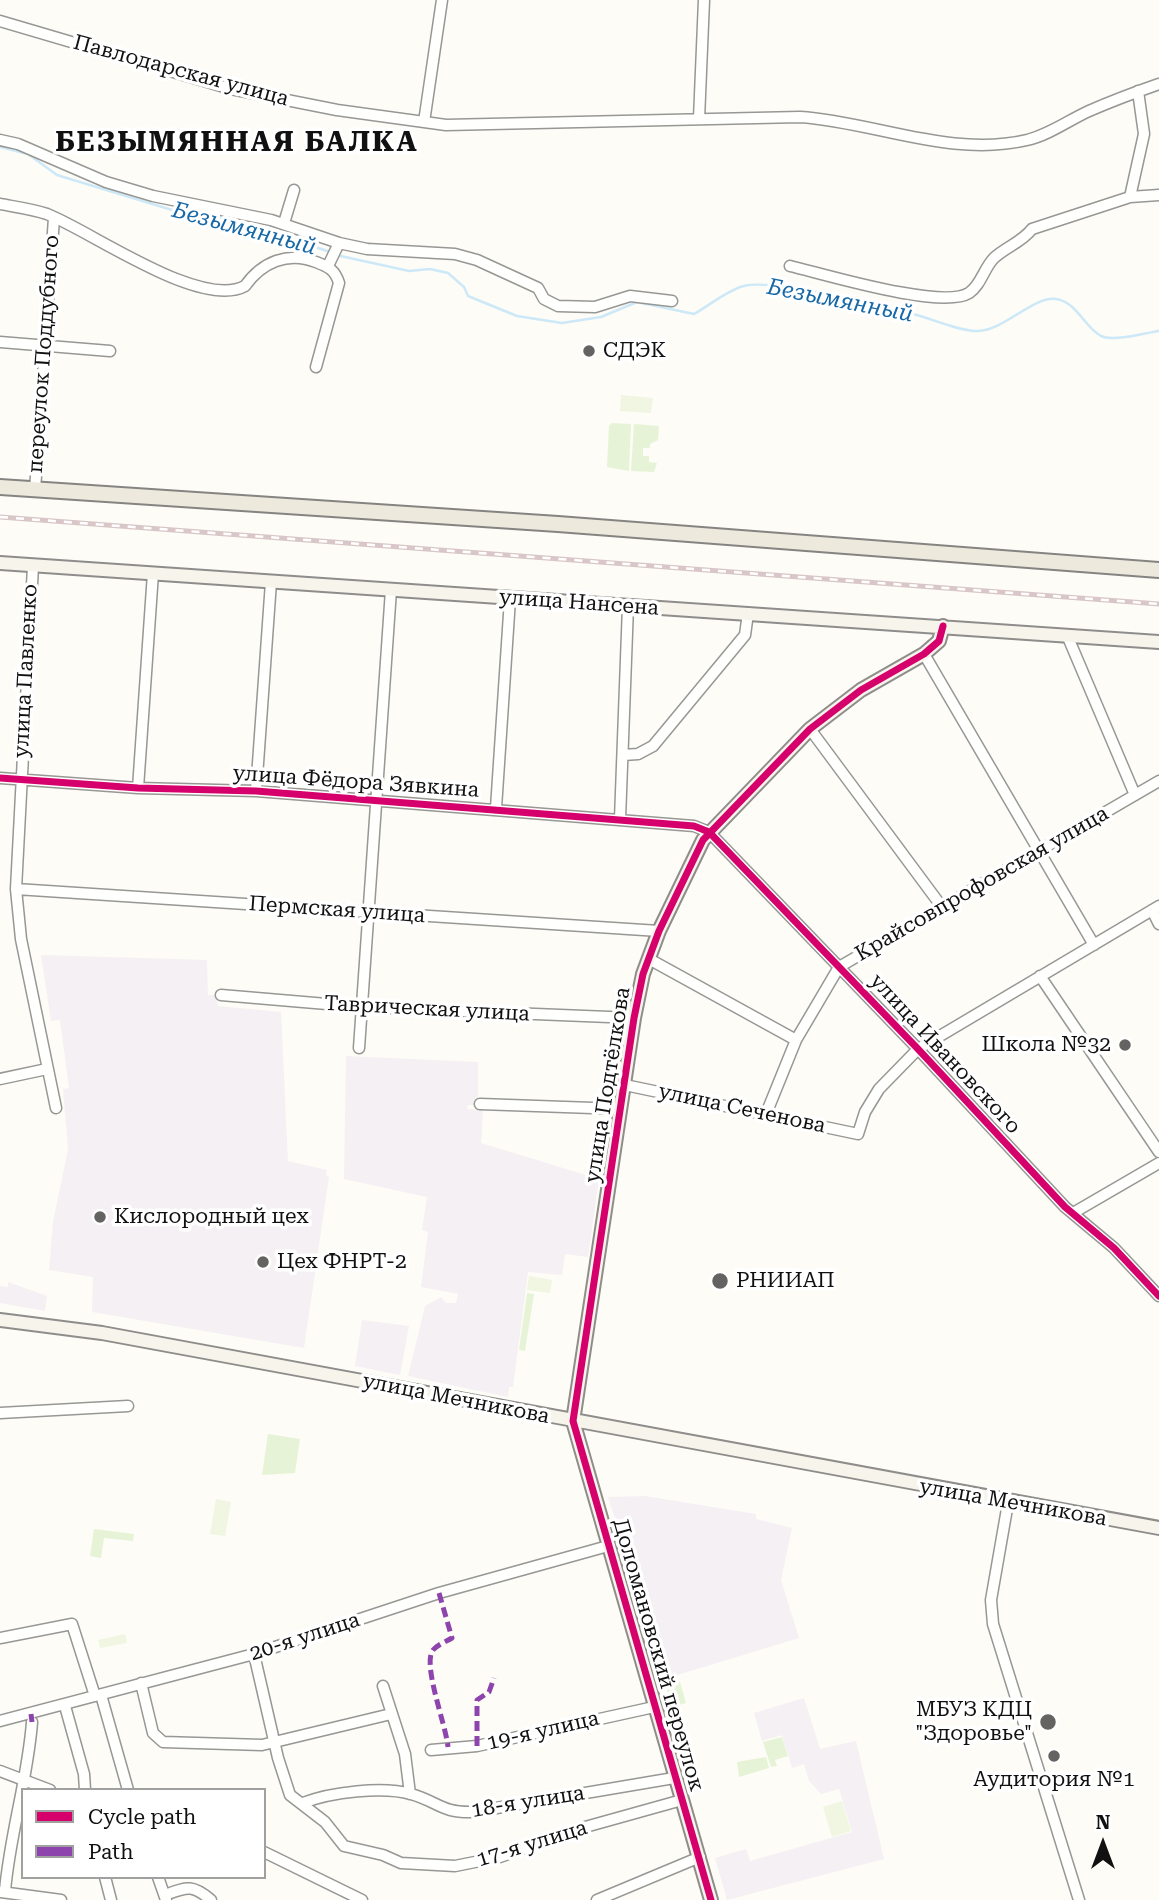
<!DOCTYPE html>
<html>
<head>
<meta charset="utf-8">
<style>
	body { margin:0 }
	#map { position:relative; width:1159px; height:1900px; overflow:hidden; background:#fdfcf7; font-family:"Roboto Serif",serif }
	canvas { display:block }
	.legend { position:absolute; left:21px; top:1788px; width:245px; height:91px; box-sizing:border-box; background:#fff; border:2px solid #a0a0a0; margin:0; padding:9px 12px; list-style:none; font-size:21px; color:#111 }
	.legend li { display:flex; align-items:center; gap:14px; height:35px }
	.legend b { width:35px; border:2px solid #a0a0a0 }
	.north { position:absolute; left:1068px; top:1809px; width:70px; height:70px; -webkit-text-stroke:5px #fff; paint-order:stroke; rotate:0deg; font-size:19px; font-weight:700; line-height:28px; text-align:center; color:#111 }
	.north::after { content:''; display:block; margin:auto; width:24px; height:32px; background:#111; clip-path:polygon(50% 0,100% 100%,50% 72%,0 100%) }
</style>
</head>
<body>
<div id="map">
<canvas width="1159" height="1900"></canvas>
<ul class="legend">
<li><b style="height:9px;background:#d6006c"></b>Cycle path</li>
<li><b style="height:9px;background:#8e44ad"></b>Path</li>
</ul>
<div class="north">N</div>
</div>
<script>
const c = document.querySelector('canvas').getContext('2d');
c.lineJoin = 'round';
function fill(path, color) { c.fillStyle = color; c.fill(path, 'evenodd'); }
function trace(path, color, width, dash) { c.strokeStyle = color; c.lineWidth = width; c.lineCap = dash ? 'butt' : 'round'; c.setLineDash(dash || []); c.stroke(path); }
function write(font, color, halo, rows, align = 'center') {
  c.font = font + ' "Roboto Serif",serif'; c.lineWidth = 7; c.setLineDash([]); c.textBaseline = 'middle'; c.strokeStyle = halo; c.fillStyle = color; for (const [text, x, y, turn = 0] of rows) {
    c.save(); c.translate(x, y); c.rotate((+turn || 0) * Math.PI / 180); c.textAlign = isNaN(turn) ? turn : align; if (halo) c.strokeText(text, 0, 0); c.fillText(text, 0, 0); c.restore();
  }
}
fill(new Path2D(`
	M41 955 207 960 208 995H216L218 1006 281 1012 288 1161 327 1170 326 1176 329 1177 304 1348 92 1312 93 1277 49 1270 53 1222 68 1149 63 1089 69 1088 60 1020 51 1021Z
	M346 1056 478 1062V1099L476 1105H468L467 1109 483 1110 481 1143 599 1179 588 1257 565 1254 562 1275 528 1272 513 1387H509L508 1397 408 1376 425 1306 441 1297 446 1303H456L458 1294 421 1287 428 1232 422 1230 427 1197 344 1179Z
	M8 1282 47 1296 45 1311 0 1303V1286L8 1287Z
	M362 1320 409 1326 400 1375 355 1366Z
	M645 1496 756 1514V1519L792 1528 781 1580 799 1638 661 1680 642 1615 645 1614 608 1497Z
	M804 1698 820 1749 856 1741 884 1859 727 1900 715 1858 746 1849 750 1861 852 1832 839 1789 821 1794 809 1781 804 1764 792 1768 782 1735 762 1741 754 1713Z`), '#f5f0f3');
fill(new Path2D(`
	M612 423 631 424 629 471 607 467 609 426Z
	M634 424 659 426 658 440 650 444V448H643V456H649V462L657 463 654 472 631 471Z
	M527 1293 534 1294 525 1351 519 1350Z
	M268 1434 300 1439 295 1473 262 1475Z
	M94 1529 134 1534 133 1541 104 1538 101 1558 90 1556Z
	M680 1682 686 1703 672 1707 666 1686Z
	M782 1737 788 1756 775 1760 777 1766 771 1767 763 1742Z
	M766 1757 769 1768 739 1777 737 1762Z`), '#e7f3d7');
fill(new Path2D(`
	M621 395 653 398 651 413 620 411Z
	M529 1276 552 1280 550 1293 527 1290Z
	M216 1499 231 1502 225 1536 210 1534Z
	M125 1634 127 1643 100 1648 98 1640Z
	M842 1801 851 1831 832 1837 823 1807Z`), '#f0f6e1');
trace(new Path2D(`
	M0 147 28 154 57 175 182 213 214 216 275 233 330 252
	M336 255 409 271 430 269 448 273 464 287 468 296 517 316 562 323 601 317 637 302 694 314C709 306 727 290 744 286 775 278 882 306 917 315 935 320 959 331 978 331 1005 330 1033 296 1056 299 1077 302 1084 327 1101 336 1115 342 1144 333 1159 331`), '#cde8f7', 2.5);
const street = new Path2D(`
	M0 21 231 89 337 110 446 125 800 117C875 122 951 158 1027 140 1049 135 1069 120 1089 111 1112 101 1136 92 1159 84
	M699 119 704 0
	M424 122 442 0
	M0 140 18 144 106 182 153 196 271 220 339 243 367 249 455 254 477 260 538 288 544 299 558 306 595 307 630 296 672 301
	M1130 197 1144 134 1138 91
	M0 204C16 207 32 209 47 214 91 231 200 310 245 286 262 262 288 251 316 262 329 267 335 270 339 283L316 367
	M284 223 294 190
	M328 266 339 243
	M790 266C824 274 942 310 969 293 981 285 984 268 994 258 1006 247 1022 242 1032 229L1130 197 1159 195
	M0 342 110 351
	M35 490 54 218
	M33 566 16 889 21 939 56 1108
	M1067 635 1135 795
	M924 654 1094 945
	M810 729 942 907
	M623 755 638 754 653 746 745 635 748 613
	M0 778 138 788 256 791 694 826 709 832 918 1049 1065 1207 1114 1248 1159 1296
	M138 788 153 573
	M256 791 271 582
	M496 808 510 599
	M620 819 628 606
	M16 889 659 931
	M1152 910 1159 924
	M649 959 796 1040
	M1040 976 1159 1152
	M221 995 362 1007 634 1018
	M359 1048 391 590
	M0 1079 47 1069
	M625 1085 858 1134 865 1112 879 1089 918 1049 1159 906
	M480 1104 621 1109
	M766 1114 796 1040 839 967 1159 781
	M1073 1213 1159 1163
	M0 1413 128 1406
	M1008 1503 991 1600 993 1624 1079 1900
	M0 1638 72 1624 95 1696
	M254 1654 278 1758 290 1795 325 1822 344 1846 383 1855 401 1863 455 1866 500 1857 578 1829 682 1800
	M141 1683 153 1733 163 1742 262 1745 391 1714
	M383 1686 405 1754 410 1794
	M101 1695 128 1790
	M65 1706 84 1774 85 1790
	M0 1721 254 1654 439 1593 608 1546
	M431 1750 477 1746 654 1707
	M0 1771 50 1790
	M303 1803C331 1792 383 1786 411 1794 439 1802 441 1813 473 1812L674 1778
	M264 1852 362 1900
	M105 1877 111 1900
	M158 1877 166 1900
	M5 1891C10 1833 28 1778 32 1722
	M1 1892 61 1900
	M165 1895C187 1887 192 1884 211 1900
	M597 1900 700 1857`);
const secondary = new Path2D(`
	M0 563 1159 642
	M0 1320 102 1333 1159 1528
	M711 1900 573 1421 634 1018 643 974 659 931 703 840 810 729 861 690 924 654 939 641 943 626`);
const primary = new Path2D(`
	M0 487 558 524 1159 570`);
trace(street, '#979795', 13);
trace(secondary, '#8e8d8b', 16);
trace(primary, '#858482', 18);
trace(street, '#fffffe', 10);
trace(secondary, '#f6f4eb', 12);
trace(primary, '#ede9dc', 14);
const rail = new Path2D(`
	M0 517 1159 604`);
trace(rail, '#d9c6c7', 5);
trace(rail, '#fff', 2.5, [8]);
trace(new Path2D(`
	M439 1593 452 1638C447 1641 437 1645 433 1650 422 1664 446 1725 448 1747
	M31 1714 32 1722
	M477 1746V1700L489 1692 494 1678`), '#8e44ad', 5, [10, 5]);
trace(new Path2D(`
	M0 778 138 788 256 791 694 826 709 832 918 1049 1065 1207 1114 1248 1159 1296
	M711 1900 573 1421 634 1018 643 974 659 931 703 840 810 729 861 690 924 654 939 641 943 626`), '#d6006c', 7);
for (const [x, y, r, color] of [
	[589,351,7,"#646362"],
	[1125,1045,7,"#646362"],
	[100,1217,7,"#646362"],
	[263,1262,7,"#646362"],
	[720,1281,9,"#646362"],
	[1048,1722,9,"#646362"],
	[1054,1756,7,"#646362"]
]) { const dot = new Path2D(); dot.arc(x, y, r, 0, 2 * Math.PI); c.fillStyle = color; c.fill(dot); trace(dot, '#fff', 2.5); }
write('21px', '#111', '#fff', [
	["Павлодарская улица",181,71,15],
	["переулок Поддубного",44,354,-86],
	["улица Нансена",579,603,4],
	["улица Павленко",26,671,-87],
	["улица Фёдора Зявкина",356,782,4],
	["Крайсовпрофовская улица",982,884,-30],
	["Пермская улица",337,910,4],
	["Таврическая улица",427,1009,3],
	["улица Ивановского",945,1054,47],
	["улица Подтёлкова",608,1085,-81],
	["улица Сеченова",742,1109,12],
	["улица Мечникова",456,1399,11],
	["улица Мечникова",1013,1503,10],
	["20-я улица",305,1637,-18],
	["Доломановский переулок",658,1655,74],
	["19-я улица",543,1731,-13],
	["18-я улица",528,1802,-9],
	["17-я улица",532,1844,-17]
]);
write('21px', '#111', '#fff', [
	["СДЭК",603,351],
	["Школа №32",1111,1045,"right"],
	["Кислородный цех",114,1217],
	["Цех ФНРТ-2",277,1262],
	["РНИИАП",736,1281],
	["МБУЗ КДЦ",1032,1710,"right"],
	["\"Здоровье\"",1032,1734,"right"],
	["Аудитория №1",1054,1780,"center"]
], 'left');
write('italic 23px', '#1768a6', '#fff', [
	["Безымянный",244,229,15],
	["Безымянный",840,301,11]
]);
c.letterSpacing = '2px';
write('bold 28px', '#111', '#fff', [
	["БЕЗЫМЯННАЯ БАЛКА",237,143]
]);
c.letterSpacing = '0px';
</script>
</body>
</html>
